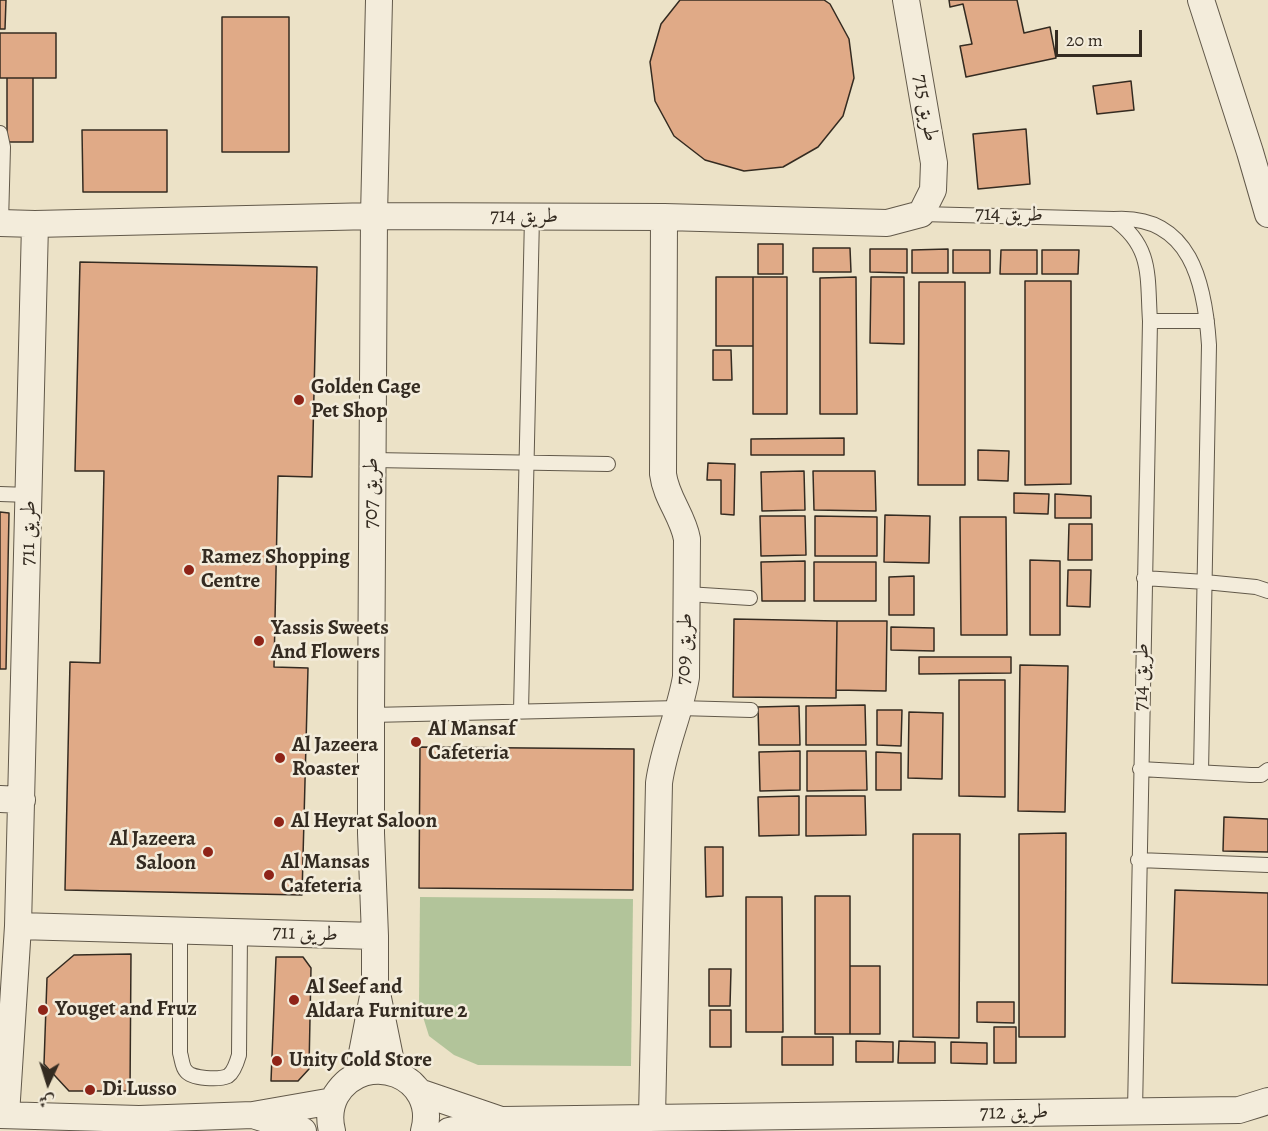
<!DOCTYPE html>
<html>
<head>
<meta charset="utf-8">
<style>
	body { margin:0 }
	#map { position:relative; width:1268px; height:1131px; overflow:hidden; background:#ece2c7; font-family:Alegreya,Amiri,serif }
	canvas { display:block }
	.north { position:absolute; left:18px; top:1053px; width:60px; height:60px; -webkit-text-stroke:4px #f3ecdb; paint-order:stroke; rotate:184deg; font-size:16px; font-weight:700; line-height:24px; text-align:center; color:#342b21 }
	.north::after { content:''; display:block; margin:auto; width:21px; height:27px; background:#342b21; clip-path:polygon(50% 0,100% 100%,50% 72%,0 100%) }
	.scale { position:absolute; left:1055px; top:30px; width:87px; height:27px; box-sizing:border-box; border:3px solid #342b21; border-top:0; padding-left:8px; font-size:18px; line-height:21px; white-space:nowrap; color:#342b21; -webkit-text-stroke:4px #f3ecdb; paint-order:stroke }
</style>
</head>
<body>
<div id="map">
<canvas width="1268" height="1131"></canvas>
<div class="north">ش</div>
<div class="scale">20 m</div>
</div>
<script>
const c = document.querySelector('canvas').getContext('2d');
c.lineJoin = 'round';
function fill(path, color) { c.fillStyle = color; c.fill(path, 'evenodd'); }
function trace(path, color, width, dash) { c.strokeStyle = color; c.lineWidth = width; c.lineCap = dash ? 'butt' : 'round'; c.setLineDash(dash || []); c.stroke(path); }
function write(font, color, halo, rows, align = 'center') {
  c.font = font + ' Alegreya,Amiri,serif'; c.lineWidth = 5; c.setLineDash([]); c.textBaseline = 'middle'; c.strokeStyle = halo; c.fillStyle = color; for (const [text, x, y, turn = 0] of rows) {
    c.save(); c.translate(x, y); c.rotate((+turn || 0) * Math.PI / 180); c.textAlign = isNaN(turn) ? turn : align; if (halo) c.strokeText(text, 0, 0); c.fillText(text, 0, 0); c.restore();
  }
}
fill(new Path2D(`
	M420 897 633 899 631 1066 478 1065 454 1055 429 1036 419 1004Z`), '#b2c49a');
const building = new Path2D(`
	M0 0H6L5 29H0Z
	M680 0H824L830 4 849 39 854 78 843 116 818 147 783 167 744 171 705 160 674 136 655 101 650 62 661 24Z
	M949 0H1017L1024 33 1050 27 1056 58 966 77 960 46 972 44 963 4 950 7Z
	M222 17H289V152H222Z
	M0 33H56V78H0Z
	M7 78H33V142H7Z
	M1131 81 1134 110 1097 114 1093 86Z
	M1026 129 1030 184 978 189 973 134Z
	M82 130H167V192H83Z
	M758 244H783V274H758Z
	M813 248H850L851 272H813Z
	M870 249H907V273L870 272Z
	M948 249V273H912V250Z
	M953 250H990V273H953Z
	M1001 250H1037V274H1000Z
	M1042 250H1079L1078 274H1042Z
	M80 262 317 267 312 477 278 476 274 667 308 668 302 895 65 890 70 662 100 663 104 471H75Z
	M716 277H753V346H716Z
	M753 277H787V414H753Z
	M856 277 857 414H820V278Z
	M871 277H904V344L870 343Z
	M1025 281H1071V484L1025 485Z
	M919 282H965V485H918Z
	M713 350H731L732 380H713Z
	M844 438V455H751V439Z
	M978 450 1009 451 1008 481 978 480Z
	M708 463 735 464 734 515 721 514V480H707Z
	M804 471 805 510 762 511 761 472Z
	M813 471H875L876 511 814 510Z
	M1014 493 1049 494 1048 514 1014 513Z
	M1055 494 1091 496V518H1055Z
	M0 512 9 513 6 669H0Z
	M885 515 930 516 929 563 884 562Z
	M760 516H805L806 555 761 556Z
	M815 516 877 517V556H815Z
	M960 517H1006L1007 635H961Z
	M1069 524H1092V560H1068Z
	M1030 560 1060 561V635H1030Z
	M805 561V601H762L761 562Z
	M814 562H876V601H814Z
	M1068 570H1091L1090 607 1067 606Z
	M914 576V615H889V577Z
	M734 619 837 621 836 698 733 697Z
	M837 621H887L886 691 836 690Z
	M891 627 934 628V651L891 650Z
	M919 657H1011V673L919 674Z
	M1020 665 1068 666 1065 812 1018 811Z
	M959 680H1005V797L959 796Z
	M865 705 866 745H806V706Z
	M799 706 800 745H759L758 707Z
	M877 710H902L901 746 877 745Z
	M909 712 943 713 942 779 908 778Z
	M420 747 634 749 633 890 419 888Z
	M800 751V790L760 791 759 752Z
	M807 751H866L867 790 807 791Z
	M876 752 901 753V790H876Z
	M799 796V835L759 836 758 797Z
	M806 796H865L866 835 806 836Z
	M1224 817 1268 819V852L1223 851Z
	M1066 833 1065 1037H1019V834Z
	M913 834H960L959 1038 913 1037Z
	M705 847H723V896L706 897Z
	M1175 890 1268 893V985L1172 983Z
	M815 896H850V1034H815Z
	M746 897H782L783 1032H746Z
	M131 954 130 1091H69L44 1064 47 978 74 955Z
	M276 957H303L311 968 309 1069 298 1081H271Z
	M850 966H880V1034H850Z
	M709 969H731L730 1006H709Z
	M977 1002H1014V1023L977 1022Z
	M710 1010H731V1047H710Z
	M994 1027H1016V1063H994Z
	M782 1037H833V1065H782Z
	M856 1041 893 1042V1062H856Z
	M899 1041 935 1042V1063H898Z
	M951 1042 987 1043V1064L951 1063Z`);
fill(building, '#e0aa87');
trace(building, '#342b21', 1.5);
const lane = new Path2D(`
	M0 133 3 147 1 223
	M921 214 1114 219C1153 247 1147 277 1150 321L1135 1111
	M1114 219C1191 214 1205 284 1209 345L1201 772
	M1150 321H1207
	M373 460 608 464
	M0 494 29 495
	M1144 578 1205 582 1256 587 1268 591
	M687 594 750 598
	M521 711 532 217
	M371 715 679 708 751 710
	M1140 769 1251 775H1261L1268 770
	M1138 860 1268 865
	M180 930V1053C182 1059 182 1067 186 1071 192 1079 219 1080 228 1076 234 1072 237 1062 239 1055L240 932`);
const street = new Path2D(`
	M1201 0 1250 152 1268 214
	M0 223 35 224 374 216 664 217 887 223 921 214 933 190 934 163 906 0
	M0 799 22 800
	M18 926 375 936
	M378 998 393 1072
	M358 1074 375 986V936L371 833V715L374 216 379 0
	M419 1092 501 1120
	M0 1115 139 1119 253 1115 333 1101
	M6 1115 18 926 35 224
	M256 1116 303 1131
	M652 1118 659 783C664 746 680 713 686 677L687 539C683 516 666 498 663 474L664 217
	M332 1131C329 1119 330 1106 336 1095 366 1047 439 1076 424 1131
	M449 1131 502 1120 1239 1110 1268 1101`);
trace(lane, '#62594a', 16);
trace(street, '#62594a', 28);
trace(lane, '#f3ecdb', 14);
trace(street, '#f3ecdb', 26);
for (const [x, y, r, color] of [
	[299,400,6,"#8f2418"],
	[189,570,6,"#8f2418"],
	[259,641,6,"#8f2418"],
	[416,742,6,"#8f2418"],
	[280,758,6,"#8f2418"],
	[279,822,6,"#8f2418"],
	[208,852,6,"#8f2418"],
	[269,875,6,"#8f2418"],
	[294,1000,6,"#8f2418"],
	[43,1010,6,"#8f2418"],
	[277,1061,6,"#8f2418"],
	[90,1090,6,"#8f2418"]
]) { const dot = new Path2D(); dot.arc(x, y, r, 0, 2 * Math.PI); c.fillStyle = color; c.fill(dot); trace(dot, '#f3ecdb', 2); }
write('21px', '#342b21', '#f3ecdb', [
	["طريق 715",925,108,80],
	["طريق 714",1009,215,1],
	["طريق 714",524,217],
	["طريق 707",372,493,-90],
	["طريق 711",29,533,-89],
	["طريق 709",685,649,-88],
	["طريق 714",1142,677,-89],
	["طريق 711",305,934,2],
	["طريق 712",1014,1113,-1]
]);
write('bold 21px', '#342b21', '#f3ecdb', [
	["Golden Cage",311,388],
	["Pet Shop",311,412],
	["Ramez Shopping",201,558],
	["Centre",201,582],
	["Yassis Sweets",271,629],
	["And Flowers",271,653],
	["Al Mansaf",428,730],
	["Cafeteria",428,754],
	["Al Jazeera",292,746],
	["Roaster",292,770],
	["Al Heyrat Saloon",291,822],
	["Al Jazeera",196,840,"right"],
	["Saloon",196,864,"right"],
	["Al Mansas",281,863],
	["Cafeteria",281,887],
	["Al Seef and",306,988],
	["Aldara Furniture 2",306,1012],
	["Youget and Fruz",55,1010],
	["Unity Cold Store",289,1061],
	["Di Lusso",102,1090]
], 'left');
</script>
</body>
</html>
